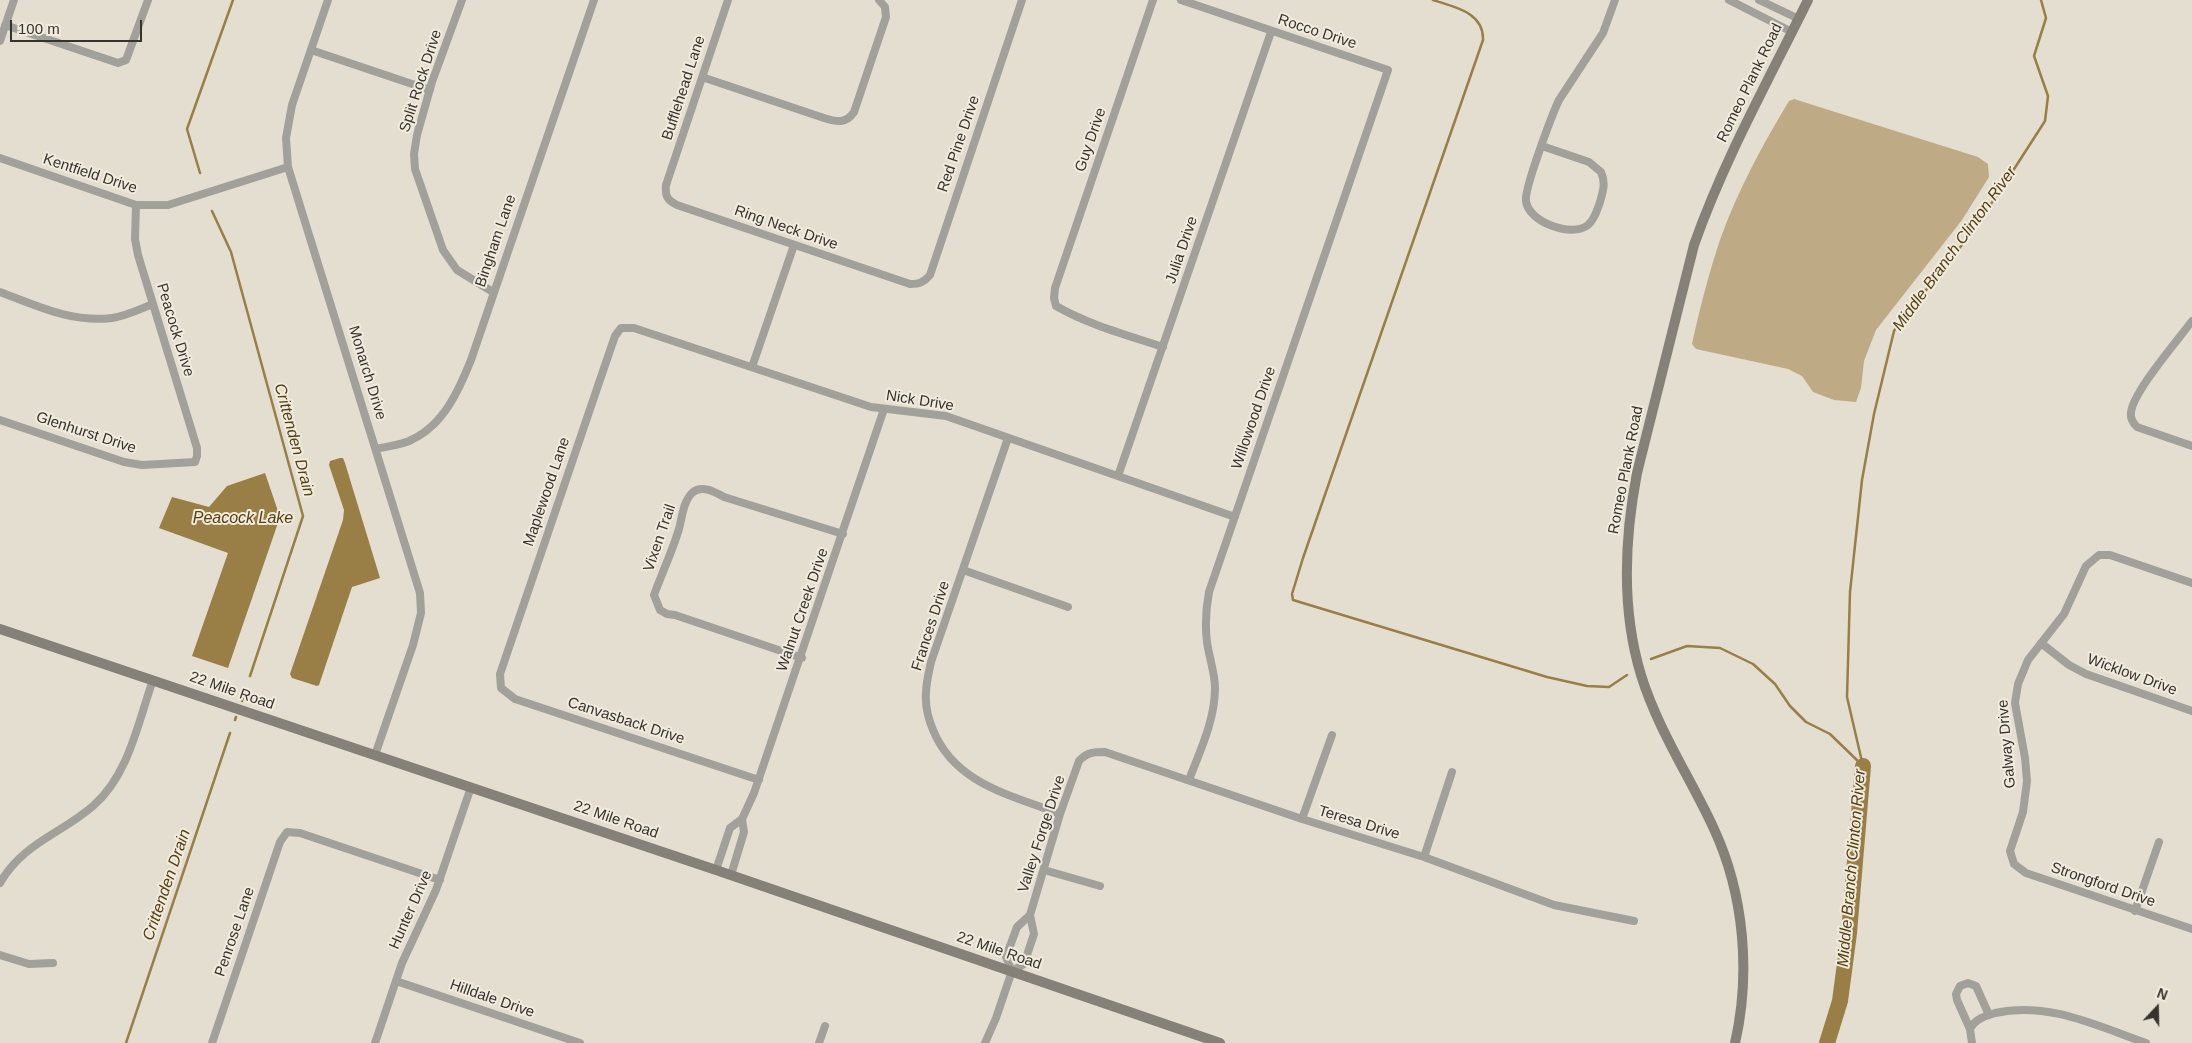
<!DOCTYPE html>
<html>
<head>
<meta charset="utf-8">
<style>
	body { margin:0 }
	#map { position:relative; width:2192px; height:1043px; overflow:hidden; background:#e4ded1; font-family:Helvetica,sans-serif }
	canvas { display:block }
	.north { position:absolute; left:2132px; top:983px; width:50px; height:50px; -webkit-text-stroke:4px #f1ebde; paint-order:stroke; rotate:21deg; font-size:14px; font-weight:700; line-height:20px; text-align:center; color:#36332f }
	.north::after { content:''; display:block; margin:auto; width:18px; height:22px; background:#36332f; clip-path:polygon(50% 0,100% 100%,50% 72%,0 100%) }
	.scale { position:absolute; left:10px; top:20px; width:132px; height:22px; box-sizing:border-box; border:2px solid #36332f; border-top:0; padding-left:6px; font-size:15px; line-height:18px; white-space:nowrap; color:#36332f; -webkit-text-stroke:4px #f1ebde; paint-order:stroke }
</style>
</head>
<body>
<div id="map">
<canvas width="2192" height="1043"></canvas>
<div class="north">N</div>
<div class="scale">100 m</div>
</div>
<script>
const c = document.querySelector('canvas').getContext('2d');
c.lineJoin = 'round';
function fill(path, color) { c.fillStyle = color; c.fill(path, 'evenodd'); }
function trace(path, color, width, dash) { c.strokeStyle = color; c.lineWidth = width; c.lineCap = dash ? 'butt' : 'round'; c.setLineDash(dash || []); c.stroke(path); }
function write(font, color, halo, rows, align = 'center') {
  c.font = font + ' Helvetica,sans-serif'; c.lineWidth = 4; c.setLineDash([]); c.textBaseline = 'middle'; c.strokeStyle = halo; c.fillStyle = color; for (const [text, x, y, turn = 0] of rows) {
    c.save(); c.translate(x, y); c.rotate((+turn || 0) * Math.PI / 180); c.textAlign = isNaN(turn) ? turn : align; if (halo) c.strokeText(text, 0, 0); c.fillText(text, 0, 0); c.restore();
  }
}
fill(new Path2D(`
	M1794 99 1978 157 1988 164 1989 177 1962 220 1876 330 1864 361 1861 388 1856 402 1834 400 1813 392 1802 376 1788 369 1696 349 1692 344C1700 308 1709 272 1721 237 1738 190 1763 144 1789 101Z`), '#beab85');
fill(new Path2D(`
	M340 458H343L345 463 380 578 352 587 319 685 317 686 292 678 290 674 343 520 344 510 329 465 330 461Z
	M265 473 280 517 228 668 192 656 228 553 159 528 172 497 209 507 227 486Z`), '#997e45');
trace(new Path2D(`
	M1433 0C1454 7 1484 12 1483 40L1303 558 1292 594 1293 600 1547 677 1587 686 1609 687 1627 675
	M200 173 187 129 233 0
	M212 211 231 252 303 516 250 676
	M1651 659 1687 646 1720 648 1753 664 1775 684 1790 706 1806 722 1830 734 1862 765
	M242 701 244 694
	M235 720 236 717
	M1863 766 1847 697 1850 592 1862 480 1874 414 1894 331 1912 304 1939 277 1998 194 2045 121 2048 96 2034 56 2046 18 2041 0
	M126 1043 230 733`), '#997e45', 2.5);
trace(new Path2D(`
	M1827 1043 1840 1001 1849 933 1863 766`), '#997e45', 16);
trace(new Path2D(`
	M328 0 292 105 286 138 288 167 420 593 421 613 413 645 375 755
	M462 0 432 82 417 135 414 154 415 169 443 250 457 270 493 292
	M728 0 666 185C665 196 667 200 677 205L910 284C920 284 924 282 930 275L1022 0
	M1153 0 1055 288 1054 298 1056 306C1089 325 1127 335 1163 347
	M1181 0 1388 70 1209 592C1206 608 1205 626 1207 642 1209 657 1215 673 1215 688 1215 720 1200 751 1189 780
	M1729 0 1792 32
	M1759 0 1799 19
	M5 25 118 63 126 60 148 0
	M0 41 14 0
	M311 50 430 90
	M702 77 824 118C837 122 846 124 854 112L886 17 885 7 879 0
	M1542 146 1589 162 1601 172C1606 183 1603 191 1600 202 1597 210 1595 219 1588 225 1572 238 1528 222 1526 201 1524 189 1552 115 1559 100L1603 33 1615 0
	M0 158 136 205H168L288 167
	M0 292C37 306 72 323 112 318 126 316 140 309 153 304
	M2192 321C2178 340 2132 393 2131 413 2130 419 2133 423 2137 427L2192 446
	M752 367 794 245
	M0 420 124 462 142 465 195 462 197 456V448L138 255 135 239 136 205
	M1008 438 931 662C929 672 926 683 926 693 925 706 928 718 933 730 955 784 1011 795 1060 814
	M376 449C388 446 403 445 413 439 444 424 459 390 471 360L594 0
	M1118 476 1271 32
	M963 570 1068 607
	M2192 583 2110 555H2099L2086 566 2064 614 2028 660 2018 684 2015 703 2025 758 2027 781 2023 812 2010 851 2014 864 2026 873 2192 929
	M2041 643 2069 665 2086 674 2192 711
	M802 658 675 615 667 614 660 610 654 595C662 573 672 552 679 529 682 518 683 502 692 493 701 484 715 492 724 497L843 534
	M759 780 515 699 501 688 500 674 603 371 615 336 621 328H634L871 407 946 416 1235 517
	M1302 819 1332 735
	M1424 857 1452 772
	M716 870 730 828 742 819 754 793 884 409
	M1044 870 1100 886
	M731 875 744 832 742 819
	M0 883C23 843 61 834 93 806 129 775 138 722 153 680
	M2135 911 2159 842
	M0 955 29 964 53 963
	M1012 971 1006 957 1017 927 1030 915
	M396 981 580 1043
	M1970 1029C1975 1019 1985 1016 1995 1013 2048 1001 2097 1026 2146 1043
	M212 1043 280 842 287 832 300 833 440 880
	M375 1043 402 963 436 890 471 787
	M819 1043 825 1026
	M985 1043 996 1018 1012 971 1024 964 1034 934 1030 915 1060 814 1079 761C1087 752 1094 752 1105 752L1302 819 1424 857 1554 905 1634 921
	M1972 1043 1970 1029 1957 1000 1956 994 1960 986 1968 983 1976 986 1989 1015`), '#a2a09a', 8);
trace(new Path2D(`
	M0 629 716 870 1220 1043
	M1735 1043C1751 973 1744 894 1714 829 1690 777 1658 730 1641 675 1621 609 1624 541 1637 473L1694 245C1724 160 1768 81 1808 0`), '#858179', 10);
write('15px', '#36332f', '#f1ebde', [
	["Rocco Drive",1317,32,18],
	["Split Rock Drive",421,81,-72],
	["Romeo Plank Road",1750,83,-64],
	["Bufflehead Lane",684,88,-72],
	["Guy Drive",1091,140,-71],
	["Red Pine Drive",959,144,-71],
	["Kentfield Drive",90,174,18],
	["Ring Neck Drive",786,228,19],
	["Bingham Lane",496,241,-71],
	["Julia Drive",1182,250,-71],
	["Peacock Drive",175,330,73],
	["Monarch Drive",367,373,73],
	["Nick Drive",920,401,9],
	["Willowood Drive",1254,418,-71],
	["Glenhurst Drive",86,433,18],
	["Romeo Plank Road",1626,470,-79],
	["Maplewood Lane",547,492,-71],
	["Vixen Trail",660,538,-71],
	["Walnut Creek Drive",803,610,-71],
	["Frances Drive",931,626,-72],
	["Wicklow Drive",2132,675,20],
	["22 Mile Road",232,691,19],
	["Canvasback Drive",626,721,18],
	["Galway Drive",2007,744,-95],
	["22 Mile Road",616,820,19],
	["Teresa Drive",1359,823,17],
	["Valley Forge Drive",1042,834,-72],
	["Strongford Drive",2103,885,19],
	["Hunter Drive",411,910,-66],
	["Penrose Lane",235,932,-71],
	["22 Mile Road",999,951,19],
	["Hilldale Drive",492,999,19]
]);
write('italic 16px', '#544012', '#f1ebde', [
	["Middle Branch Clinton River",1955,249,-54],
	["Crittenden Drain",294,440,75],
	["Peacock Lake",243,519],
	["Middle Branch Clinton River",1852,868,-85],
	["Crittenden Drain",167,885,-71]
]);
</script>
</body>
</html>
